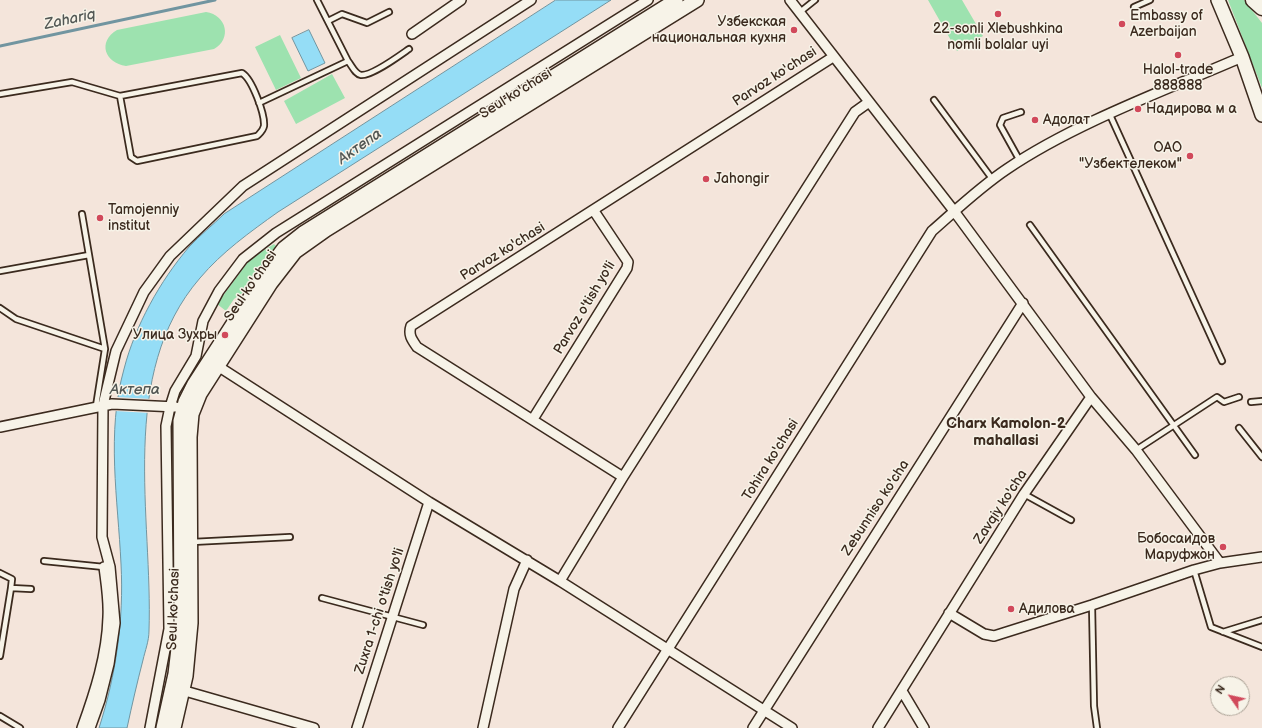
<!DOCTYPE html>
<html>
<head>
<meta charset="utf-8">
<style>
	body { margin:0 }
	#map { position:relative; width:1262px; height:728px; overflow:hidden; background:#f4e5db; font-family:"Balsamiq Sans",sans-serif }
	canvas { display:block }
	.north { position:absolute; left:1210px; top:676px; width:40px; height:40px; box-sizing:border-box; background:#f7f3e8; border:1px solid #aca397; border-radius:50%; rotate:304deg; font-size:11px; font-weight:700; line-height:16px; text-align:center; color:#3b2a1e }
	.north::after { content:''; display:block; margin:auto; width:14px; height:18px; background:#d1495b; clip-path:polygon(50% 0,100% 100%,50% 72%,0 100%) }
</style>
</head>
<body>
<div id="map">
<canvas width="1262" height="728"></canvas>
<div class="north">N</div>
</div>
<script>
const c = document.querySelector('canvas').getContext('2d');
c.lineJoin = 'round';
function fill(path, color) { c.fillStyle = color; c.fill(path, 'evenodd'); }
function trace(path, color, width, dash) { c.strokeStyle = color; c.lineWidth = width; c.lineCap = dash ? 'butt' : 'round'; c.setLineDash(dash || []); c.stroke(path); }
function write(font, color, halo, rows, align = 'center') {
  c.font = font + ' "Balsamiq Sans",sans-serif'; c.lineWidth = 3; c.setLineDash([]); c.textBaseline = 'middle'; c.strokeStyle = halo; c.fillStyle = color; for (const [text, x, y, turn = 0] of rows) {
    c.save(); c.translate(x, y); c.rotate((+turn || 0) * Math.PI / 180); c.textAlign = isNaN(turn) ? turn : align; if (halo) c.strokeText(text, 0, 0); c.fillText(text, 0, 0); c.restore();
  }
}
fill(new Path2D(`
	M928 0H962L983 36 957 51Z
	M1228 0H1244L1262 23V88Z
	M206 12C227 15 232 39 214 49L126 66C105 63 97 42 117 30Z
	M280 35 301 78 276 90 255 47Z
	M332 74 345 98 296 124 284 101Z
	M274 244 276 246 245 291 234 299 226 311 217 304 250 259Z`), '#9de2af');
const water = new Path2D(`
	M556 0H611L278 212C250 232 222 252 200 278 117 374 153 517 149 631 149 641 145 651 143 660 137 683 132 705 127 728H99C116 675 124 620 121 564 118 499 106 433 124 369 135 326 160 281 189 247 200 235 213 225 224 214Z
	M309 30 325 63 308 71 292 38Z`);
fill(water, '#95ddf6');
trace(water, '#7195a0', 1);
fill(new Path2D(`
	M117 397 152 399 150 413 115 411Z`), '#f4e5db');
trace(new Path2D(`
	M0 46 215 0`), '#7195a0', 3);
const lane = new Path2D(`
	M317 0 348 61
	M1134 7 1150 0
	M800 12 815 0
	M328 21 342 14 367 23 389 12
	M0 94 72 82 120 96 242 73C252 79 265 114 264 126 263 131 260 133 257 136L137 161 131 157 120 96
	M934 100 993 180
	M259 103 348 61C352 66 355 74 361 75 372 76 399 56 409 49
	M1110 115 1222 361
	M1020 161 1000 125 1003 118 1021 112
	M82 214 105 349
	M1030 225 1195 455
	M0 271 89 255
	M0 308 16 319 105 349 96 406
	M1251 402 1262 401
	M1239 428 1262 457
	M1136 450 1217 397 1224 402 1239 397
	M1024 494 1071 520
	M192 542 290 537
	M44 561 104 567
	M1194 570 1211 627 1262 647
	M0 573 12 579 11 588
	M322 598 423 625
	M1092 605 1094 706 1097 728
	M1223 632 1262 620
	M0 656 11 588 31 589
	M0 716 20 728`);
const street = new Path2D(`
	M790 0 954 211 1091 397 1136 450 1220 563
	M412 34 461 0
	M213 363 429 502 560 581 792 728
	M533 419 627 268 628 262 594 211
	M0 427 112 404 176 407
	M623 477 417 347C412 340 408 335 411 326L833 57
	M560 581 623 477 855 112 869 102
	M949 613 984 634 994 636 1092 605 1194 570 1220 563 1262 557
	M178 689 314 728
	M902 691 924 728
	M82 728C95 692 107 655 108 617 109 600 106 583 104 567
	M90 728 100 700 109 664 115 623 110 567 102 537 103 405 116 351 144 292 170 256 243 186 531 0
	M150 728 169 629 166 426 170 407 175 391 196 356 203 321 219 291 243 259 276 233 648 0
	M357 728 429 502
	M483 728 514 589 527 560
	M618 728 932 231C956 210 980 187 1007 169 1075 123 1166 90 1242 57
	M753 728 1023 303
	M878 728 1024 494 1091 397`);
const secondary = new Path2D(`
	M1218 0 1242 57 1262 115
	M163 728 175 674 181 623 180 421 185 402 194 384 269 268 284 248 303 233 676 0
	M174 728 186 676 191 623 190 437 192 414 200 394 271 283 295 252 326 230 697 0`);
const primary = new Path2D(`
	M1253 0 1262 8`);
trace(lane, '#3b2a1e', 8);
trace(street, '#3b2a1e', 12);
trace(secondary, '#3b2a1e', 16);
trace(primary, '#3b2a1e', 17);
trace(lane, '#f7f3e8', 4.5);
trace(street, '#f7f3e8', 9);
trace(secondary, '#f7f3e8', 13);
trace(primary, '#f7f3e8', 14);
for (const [x, y, r, color] of [
	[998,14,4,"#d1495b"],
	[1122,24,4,"#d1495b"],
	[794,30,4,"#d1495b"],
	[1178,55,4,"#d1495b"],
	[1138,109,4,"#d1495b"],
	[1035,120,4,"#d1495b"],
	[1190,156,4,"#d1495b"],
	[706,179,4,"#d1495b"],
	[100,218,4,"#d1495b"],
	[225,335,4,"#d1495b"],
	[1223,547,4,"#d1495b"],
	[1011,609,4,"#d1495b"]
]) { const dot = new Path2D(); dot.arc(x, y, r, 0, 2 * Math.PI); c.fillStyle = color; c.fill(dot); trace(dot, '#f7f3e8', 1.5); }
write('14px', '#3b2a1e', '#f7f3e8', [
	["Embassy of",1130,16],
	["Azerbaijan",1130,32],
	["Узбекская",786,22,"right"],
	["национальная кухня",786,38,"right"],
	["22-sonli Xlebushkina",998,29,"center"],
	["nomli bolalar uyi",998,45,"center"],
	["Halol-trade",1178,70,"center"],
	["888888",1178,86,"center"],
	["Надирова м а",1146,109],
	["Адолат",1043,120],
	["ОАО",1182,148,"right"],
	["\"Узбектелеком\"",1182,164,"right"],
	["Jahongir",714,179],
	["Tamojenniy",108,210],
	["institut",108,226],
	["Улица Зухры",217,335,"right"],
	["Бобосаидов",1215,539,"right"],
	["Маруфжон",1215,555,"right"],
	["Адилова",1019,609]
], 'left');
write('14px', '#3b2a1e', '#f7f3e8', [
	["Parvoz ko'chasi",775,77,-33],
	["Seul ko'chasi",516,94,-32],
	["Parvoz ko'chasi",503,252,-32],
	["Seul ko'chasi",251,286,-56],
	["Parvoz o'tish yo'li",585,308,-59],
	["Tohira ko'chasi",771,460,-58],
	["Zavqiy ko'cha",1001,507,-57],
	["Zebunniso ko'cha",876,508,-57],
	["Seul ko'chasi",174,609,-88],
	["Zuxra 1-chi o'tish yo'li",380,611,-72]
]);
write('italic 15px', '#525754', '#f7f3e8', [
	["Zahariq",70,20,-12],
	["Актепа",360,147,-35],
	["Актепа",135,390]
]);
write('bold 15px', '#3b2a1e', '#f7f3e8', [
	["Charx Kamolon-2",1006,424],
	["mahallasi",1006,441]
]);
</script>
</body>
</html>
